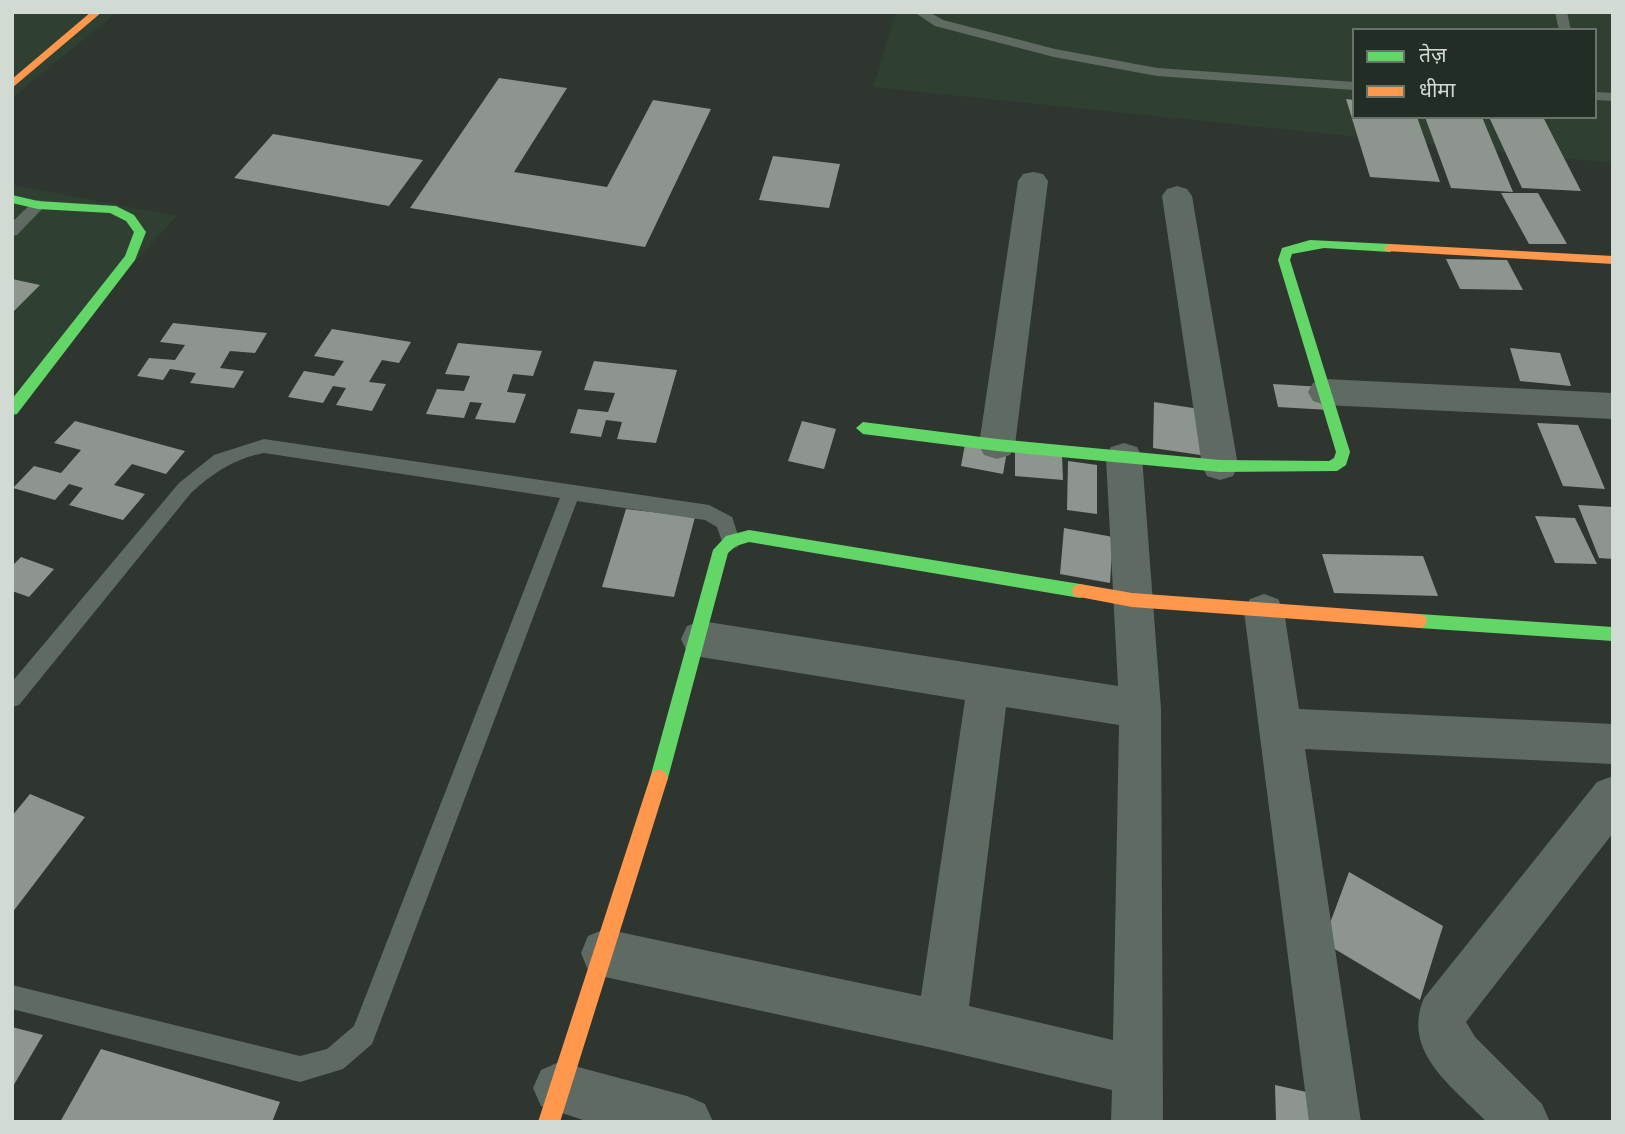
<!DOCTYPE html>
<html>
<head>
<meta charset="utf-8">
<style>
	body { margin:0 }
	#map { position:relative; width:1625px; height:1134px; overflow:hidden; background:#2f3630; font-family:Rubik,"Noto Sans Devanagari",sans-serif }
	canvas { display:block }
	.frame { position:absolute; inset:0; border:14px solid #d2dad4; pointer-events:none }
	.legend { position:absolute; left:1352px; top:28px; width:245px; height:91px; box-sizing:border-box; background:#222e25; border:2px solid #68736b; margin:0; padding:9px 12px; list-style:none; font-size:21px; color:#d2dad4 }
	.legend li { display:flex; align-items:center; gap:14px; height:35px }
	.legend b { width:35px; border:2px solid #68736b }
</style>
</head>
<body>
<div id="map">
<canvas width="1625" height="1134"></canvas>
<div class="frame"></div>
<ul class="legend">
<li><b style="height:9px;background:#63d668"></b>तेज़</li>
<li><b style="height:9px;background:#ff974d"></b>धीमा</li>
</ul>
</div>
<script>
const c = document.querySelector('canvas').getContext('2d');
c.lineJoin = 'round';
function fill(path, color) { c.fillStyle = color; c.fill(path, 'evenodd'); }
fill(new Path2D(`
	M12 12H117L12 98Z
	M896 12H1613V163L873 87ZM1354 30H1595V117H1354Z
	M12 185 177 216 12 394Z`), '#2f4033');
fill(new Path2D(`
	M499 78 567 88 514 172 607 187 653 100 711 109 645 247 410 208Z
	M1346 99 1354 100V117H1417L1440 182 1370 177Z
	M1425 117H1482L1513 192 1451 188Z
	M1489 117H1543L1581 191 1522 188Z
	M273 134 423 160 389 206 234 178Z
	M773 156 840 164 829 208 759 200Z
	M1501 193H1538L1567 244H1529Z
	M1446 259 1507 260 1523 290 1460 289Z
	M12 279 40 285 12 313Z
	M173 323 267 333 255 353 230 351 220 368 244 371 234 388 190 383 196 373 170 369 163 380 137 376 149 358 175 360 185 345 160 342Z
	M332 329 411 342 399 363 382 360 369 382 386 384 372 411 336 405 346 388 333 386 323 403 288 397 304 371 334 376 344 361 314 356Z
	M458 343 542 351 533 376 513 374 507 392 526 394 515 423 475 419 482 403 470 402 464 418 426 414 437 389 464 391 470 376 445 374Z
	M1510 348 1560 353 1571 386 1520 381Z
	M594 361 677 370 656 443 617 439 622 422 606 420 601 437 570 433 578 409 608 412 615 393 584 390Z
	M1273 384 1323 387 1329 410 1278 407Z
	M1154 402 1206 410 1207 456 1153 448Z
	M75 421 185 451 166 474 132 464 114 485 145 494 123 520 69 505 83 488 69 484 55 500 13 488 34 466 61 473 81 450 54 443Z
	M802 421 836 429 824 469 788 461Z
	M1537 423 1578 425 1605 489 1563 486Z
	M965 444 1007 451 1003 474 961 466Z
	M1015 451 1062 455 1063 480 1015 476Z
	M1068 461 1097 465V514L1067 510Z
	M1578 505 1613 507V559L1599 558Z
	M626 509 695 517 674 597 602 587Z
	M1535 516 1575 518 1597 564 1555 563Z
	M1064 528 1113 537 1110 583 1060 574Z
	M1322 554 1423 556 1438 596 1334 593Z
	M21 557 54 569 29 597 12 591V566Z
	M30 794 85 817 12 913V816Z
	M1349 872 1443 926 1420 1000 1323 942Z
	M12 1027 43 1035 12 1088Z
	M101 1049 280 1102 272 1122H60Z
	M1275 1085 1320 1095 1322 1122H1276Z`), '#8e958f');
fill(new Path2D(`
	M914 12H929L943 20 1055 49 1157 68 1354 82V90L1157 76 1054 57 935 26Z
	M1555 12H1567L1571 30H1559Z
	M1595 92 1613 93V101L1595 100Z
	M38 200 43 202 45 205 43 208 17 235 12 236V222L33 202Z
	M264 439 709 505 732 517 740 541 738 547 731 549 724 547 717 527 705 520 577 501 372 1044 343 1069 300 1082 12 1009V985L300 1056 327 1049 354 1026 560 498 264 453C234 459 214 472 191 493L19 705 12 707V682L179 483 214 455Z`), '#5f6b62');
fill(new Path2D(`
	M1033 172 1043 174 1048 181 1015 445 1010 455 997 459 984 455 979 445 1018 181 1023 174Z
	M1177 186 1187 189 1192 196 1238 466 1233 476 1220 480 1207 476 1202 466 1162 196 1167 189Z
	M1325 379 1613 393V419L1325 405 1313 401 1308 392 1313 383Z
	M1124 443 1137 447 1142 457 1161 709 1163 1122H1111L1112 1090 942 1050 605 977 588 970 581 953 588 936 605 929 921 996 965 700 701 657 687 652 681 639 687 626 701 621 1118 686 1106 457 1111 447ZM1006 707 1119 725 1113 1040 969 1006Z
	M1264 594 1278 599 1284 611 1299 709 1613 724V764L1305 749 1361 1122H1309L1244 611 1250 599Z
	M1613 776V833L1466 1022 1475 1037 1542 1104 1550 1122H1487C1453 1087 1401 1052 1424 998L1597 782Z
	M559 1062 687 1096 705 1104 713 1122H589L541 1106 533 1088 541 1070Z`), '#5f6b62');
fill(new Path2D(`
	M12 195 38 201 116 206 134 215 146 232 135 260 17 414 12 415V399L125 256 134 232 126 221 110 213 38 209 12 203Z
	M1310 240 1390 244 1396 248 1390 252 1324 248 1292 254 1290 260 1350 452 1346 465 1337 471 1220 472 997 451 863 434 856 428 863 422 997 439 1220 460 1329 461 1334 458 1336 452 1278 260 1282 248Z
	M749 530 1080 584 1086 586 1088 591 1086 596 1080 598 749 542 736 546 728 553 668 778 665 784 659 787 653 784 650 778 713 550 726 536Z
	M1419 614 1613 627V641L1419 628 1413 626 1411 621 1413 616Z`), '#63d668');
fill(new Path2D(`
	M91 12H102L12 88V79Z
	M1390 244 1613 256V264L1386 251 1384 248Z
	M1080 584 1132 593 1419 614 1425 616 1427 621 1425 626 1419 628 1132 607 1074 596 1072 591 1074 586Z
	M659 769 665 772 668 778 560 1122H538L650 778 653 772Z`), '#ff974d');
</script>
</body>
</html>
